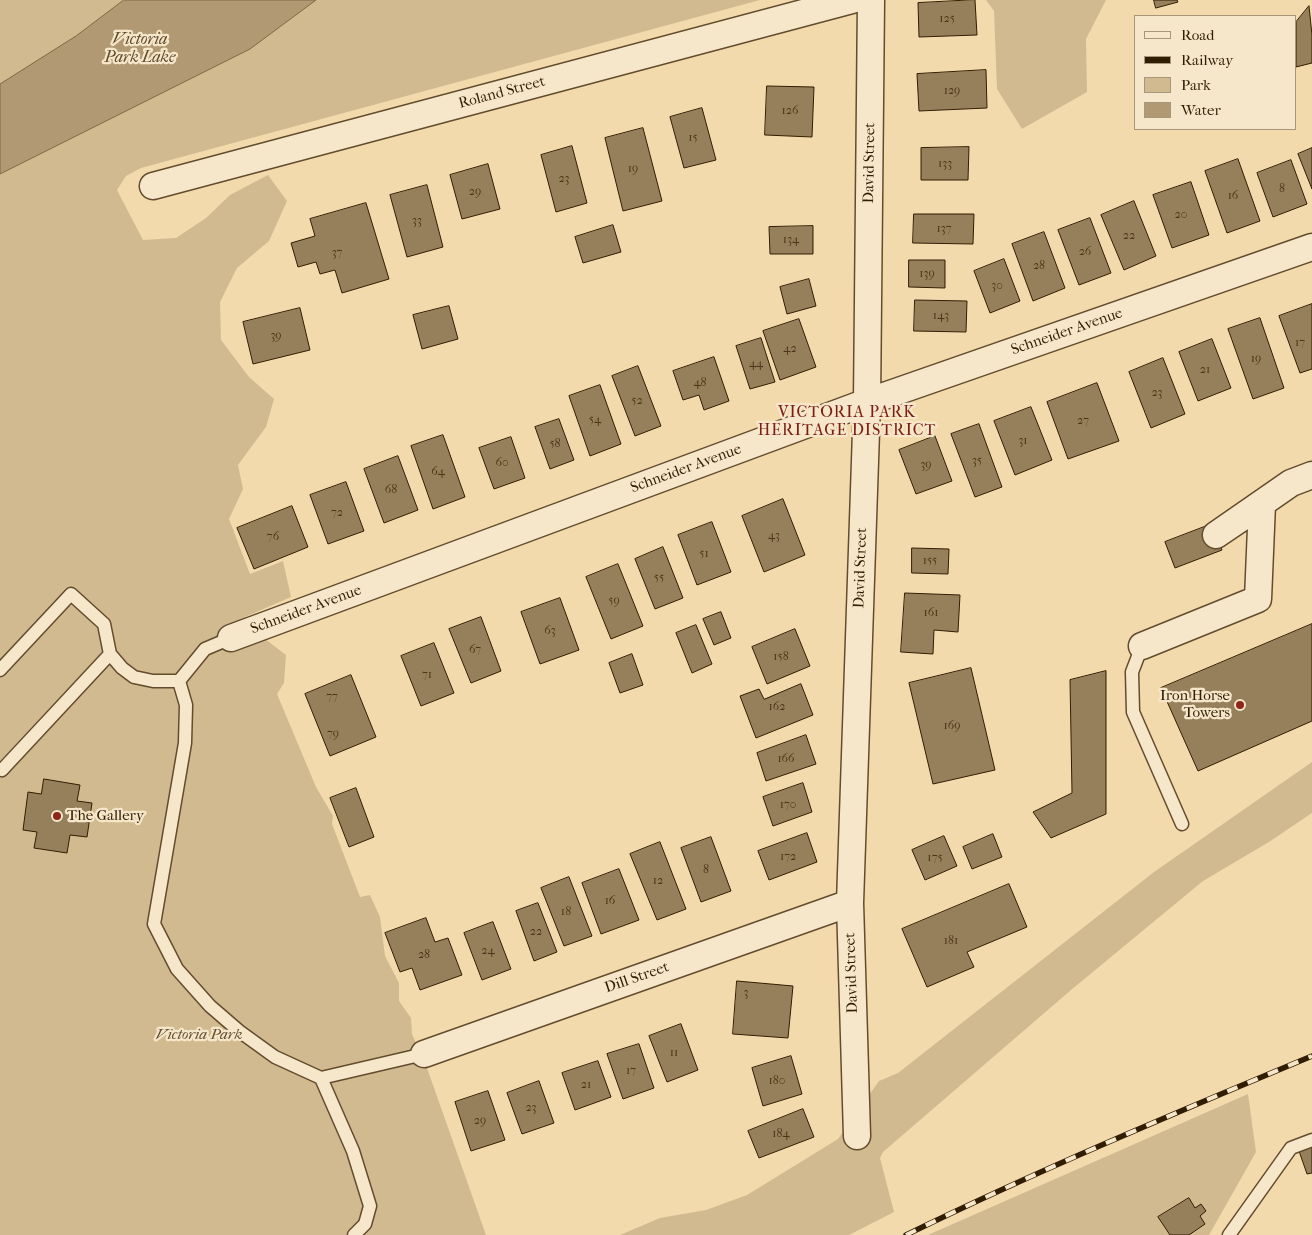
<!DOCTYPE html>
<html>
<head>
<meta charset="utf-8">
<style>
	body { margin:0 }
	#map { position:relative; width:1312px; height:1235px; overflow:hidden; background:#f3daad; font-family:"IM FELL French Canon",serif }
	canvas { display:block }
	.legend { position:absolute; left:1134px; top:15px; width:162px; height:115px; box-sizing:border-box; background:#f7e7ca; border:1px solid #a8967a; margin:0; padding:6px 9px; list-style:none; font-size:15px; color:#311d02 }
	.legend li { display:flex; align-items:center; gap:10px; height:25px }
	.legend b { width:25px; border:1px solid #a8967a }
</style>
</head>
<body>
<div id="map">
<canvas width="1312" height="1235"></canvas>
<ul class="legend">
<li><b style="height:6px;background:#f7e7ca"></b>Road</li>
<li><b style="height:6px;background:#311d02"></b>Railway</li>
<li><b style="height:14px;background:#d2ba90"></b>Park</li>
<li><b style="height:14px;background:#b19a73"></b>Water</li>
</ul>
</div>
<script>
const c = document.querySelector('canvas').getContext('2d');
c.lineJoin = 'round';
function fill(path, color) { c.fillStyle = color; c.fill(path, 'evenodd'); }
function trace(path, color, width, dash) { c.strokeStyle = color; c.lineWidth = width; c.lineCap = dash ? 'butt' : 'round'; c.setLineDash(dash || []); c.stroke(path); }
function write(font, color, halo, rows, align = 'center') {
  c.font = font + ' "IM FELL French Canon",serif'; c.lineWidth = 4.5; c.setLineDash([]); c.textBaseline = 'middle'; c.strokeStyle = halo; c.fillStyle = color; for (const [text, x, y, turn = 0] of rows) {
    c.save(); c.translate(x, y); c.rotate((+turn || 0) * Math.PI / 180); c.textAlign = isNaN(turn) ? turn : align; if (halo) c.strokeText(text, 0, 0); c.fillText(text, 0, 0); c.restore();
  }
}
fill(new Path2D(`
	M0 0H760L141 168 126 176 117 190 143 240 176 238 206 218 230 195 268 175 287 201 269 241 237 268 220 302 221 340 249 377 274 399 266 427 238 465 243 489 229 519 250 574 283 561 291 597 245 617 256 643 265 639 286 655 284 683 277 694 316 787 333 816 332 824 360 897 370 895 380 917 385 956 399 983V1001L411 1018 412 1034 427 1068 486 1235H0Z
	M986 0H1106L1086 39 1087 92 1022 129 997 89 994 11Z
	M1312 762V813L1269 842 1203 881 1071 990 883 1152 880 1158 894 1212 849 1235H620L660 1218 706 1210 747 1195 838 1139 879 1081 898 1073 1154 872Z
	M1248 1094 1256 1152 1209 1235H928Z`), '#d2ba90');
const water = new Path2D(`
	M124 0H316L250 49 0 174V84L76 36Z`);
fill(water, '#b19a73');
trace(water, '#7e6846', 1);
const building = new Path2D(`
	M975 0 977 35 919 37 918 3Z
	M1154 0H1177L1178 2 1156 8Z
	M1309 6 1312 35V63L1296 67V22Z
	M986 70 987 108 919 111 917 74Z
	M767 86 814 87 812 137 765 135Z
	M702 108 716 160 684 168 670 117Z
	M643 128 662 201 623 211 605 138Z
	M572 146 587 203 556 212 541 155Z
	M969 147 968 180H921V148Z
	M1312 148V189L1298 154Z
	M1238 159 1260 221 1227 233 1205 171Z
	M1291 160 1307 204 1273 217 1257 173Z
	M488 164 500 209 462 219 450 175Z
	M1191 182 1209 235 1172 248 1153 195Z
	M427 185 443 247 407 257 390 195Z
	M1134 201 1156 256 1124 270 1101 215Z
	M366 203 389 279 342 293 335 270 320 274 316 262 298 267 291 243 315 236 310 219Z
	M914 214H974L973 244 913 243Z
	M1090 218 1111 273 1079 285 1058 230Z
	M613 225 621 252 583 263 575 237Z
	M813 226V254H770L769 227Z
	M1044 232 1065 288 1033 301 1012 244Z
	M1004 259 1020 301 990 313 974 271Z
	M909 260H945V288L909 287Z
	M809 279 816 306 787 314 780 287Z
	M915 300 967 301 966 332 914 331Z
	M1312 304V369L1300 373 1279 316Z
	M449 306 458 339 422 349 413 315Z
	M300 308 310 350 253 364 243 322Z
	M1260 318 1284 388 1253 399 1228 329Z
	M799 319 816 367 780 380 763 331Z
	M761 338 775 382 750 389 736 346Z
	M1212 339 1231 388 1198 401 1179 352Z
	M714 357 729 401 704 410 699 395 683 400 673 371Z
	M1163 358 1185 414 1151 428 1129 372Z
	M638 366 661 426 635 436 612 376Z
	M1097 383 1119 441 1068 459 1047 402Z
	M600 385 621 444 590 456 569 396Z
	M1031 407 1052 460 1015 475 994 421Z
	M559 419 574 460 550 469 535 427Z
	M979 424 1002 487 975 497 951 434Z
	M443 435 465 497 433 509 411 446Z
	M935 436 952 481 916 494 899 450Z
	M511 437 525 478 494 489 479 448Z
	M398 456 418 510 384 523 364 469Z
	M346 482 364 531 328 544 310 495Z
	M783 499 805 555 764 572 742 516Z
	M292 506 308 547 254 569 237 528Z
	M712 522 731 572 697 585 678 535Z
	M1212 524 1222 550 1175 568 1165 542Z
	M663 547 683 598 655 609 635 559Z
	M912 548 949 549 948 574 912 573Z
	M618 564 643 626 611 639 586 577Z
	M905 593 960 595 958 632 934 630 933 654 901 652Z
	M560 598 579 650 540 664 521 612Z
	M721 612 731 638 714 645 703 619Z
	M481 617 501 671 471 683 449 629Z
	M1312 624V721L1198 771 1161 688Z
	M696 625 712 664 692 673 676 633Z
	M795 629 810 666 767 684 752 647Z
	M434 643 454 693 421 706 401 656Z
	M632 654 643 685 620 693 609 663Z
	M971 668 995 770 933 784 909 683Z
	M1106 671V814L1051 838 1033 812 1072 793 1070 680Z
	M351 675 376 737 330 756 305 694Z
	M801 684 813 715 756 738 740 696 759 689 764 699Z
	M806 735 816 764 766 781 757 753Z
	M44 779 80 785 77 801 92 803 87 837 70 835 67 853 34 848 37 832 23 830 28 792 41 794Z
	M803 783 812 812 773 826 763 797Z
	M356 788 374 837 349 847 330 798Z
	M807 833 817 862 769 880 758 851Z
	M993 834 1002 857 972 869 963 847Z
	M944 836 957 866 925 880 912 850Z
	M711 837 731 891 701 902 681 848Z
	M660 842 686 909 657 920 630 854Z
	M619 869 639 920 601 934 582 883Z
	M569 877 592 936 564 946 541 888Z
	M1009 884 1027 927 967 952 974 967 927 987 902 929Z
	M538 903 557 952 534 961 516 911Z
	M426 918 435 942 448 938 462 975 420 990 412 968 400 972 385 933Z
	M493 922 511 969 482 980 464 933Z
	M737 981 793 986 788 1038 733 1034Z
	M681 1024 698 1070 667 1082 649 1036Z
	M639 1044 654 1088 623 1099 607 1054Z
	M791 1056 802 1094 763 1106 752 1068Z
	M598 1061 611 1097 575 1110 562 1073Z
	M539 1081 554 1123 522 1134 507 1093Z
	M488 1091 505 1140 471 1151 455 1102Z
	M803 1109 814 1137 759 1158 748 1131Z
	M1312 1144V1173L1307 1174 1299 1151Z
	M1189 1198 1195 1208 1201 1204 1206 1211 1200 1216 1205 1224 1189 1235H1170L1158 1217Z`);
fill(building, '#967f5b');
trace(building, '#311d02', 1);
const lane = new Path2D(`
	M231 638 205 649 179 681 186 705 185 743 154 924 177 969 210 1006 239 1031 275 1057 321 1078 424 1054
	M1142 646 1132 672 1133 712 1182 824
	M0 670 71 594 104 624 110 654 122 668 134 677 153 681H179
	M0 769 2 770 110 654
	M321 1078 353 1151 370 1206 365 1224 354 1235
	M1229 1235 1291 1148 1312 1140`);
const street = new Path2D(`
	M153 186 852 0
	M1262 504 1216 535 1291 483 1312 475
	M231 638 867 402 1312 247
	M1142 646 1258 599 1262 504
	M424 1054 850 903
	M857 1136 850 903 867 402 871 0`);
trace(lane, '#624c2d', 15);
trace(street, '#624c2d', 29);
trace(lane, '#f7e7ca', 12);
trace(street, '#f7e7ca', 26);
const rail = new Path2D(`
	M906 1235C1039 1170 1175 1113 1312 1056`);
trace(rail, '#311d02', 5.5);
trace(rail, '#f7e7ca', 4, [11]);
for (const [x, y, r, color] of [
	[1240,705,5,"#8f2418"],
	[57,816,5,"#8f2418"]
]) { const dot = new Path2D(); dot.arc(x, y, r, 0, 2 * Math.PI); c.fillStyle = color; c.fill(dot); trace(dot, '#f7e7ca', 2); }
write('12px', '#4a3618', null, [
	["125",947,19],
	["129",952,91],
	["126",790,111],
	["15",693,138],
	["133",945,164],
	["19",633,169],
	["23",564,179],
	["8",1282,189],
	["29",475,192],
	["16",1233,196],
	["20",1181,215],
	["33",417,221],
	["137",944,229],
	["22",1129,236],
	["134",791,240],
	["26",1085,252],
	["37",337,253],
	["28",1039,266],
	["139",927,274],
	["30",997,286],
	["143",941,316],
	["39",276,336],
	["17",1300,343],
	["42",790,349],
	["19",1256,359],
	["44",756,364],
	["21",1205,370],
	["48",700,383],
	["23",1157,393],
	["52",637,401],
	["54",595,420],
	["27",1083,421],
	["31",1023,441],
	["58",555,444],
	["35",977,461],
	["60",502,463],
	["39",926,465],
	["64",438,472],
	["68",391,490],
	["72",337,513],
	["43",774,536],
	["76",273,537],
	["51",704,554],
	["155",930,561],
	["55",659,578],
	["59",614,601],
	["161",931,613],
	["63",550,631],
	["67",475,650],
	["158",781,657],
	["71",427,675],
	["77",332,697],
	["162",777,707],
	["169",952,726],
	["79",333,734],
	["166",786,759],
	["170",788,805],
	["172",788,857],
	["175",935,858],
	["8",706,870],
	["12",658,881],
	["16",610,901],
	["18",566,912],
	["22",536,932],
	["181",951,941],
	["24",488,951],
	["28",424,955],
	["3",746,993],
	["11",674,1053],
	["17",631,1071],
	["180",777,1081],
	["21",586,1085],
	["23",531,1108],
	["29",480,1121],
	["184",781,1134]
]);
write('15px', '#311d02', '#f7e7ca', [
	["Roland Street",502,93,-15],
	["David Street",870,163,-89],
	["Schneider Avenue",1067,332,-19],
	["Schneider Avenue",686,469,-20],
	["David Street",861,568,-88],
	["Schneider Avenue",306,610,-20],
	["David Street",852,973,-92],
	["Dill Street",637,978,-19]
]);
write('15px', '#311d02', '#f7e7ca', [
	["Iron Horse",1230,696],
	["Towers",1230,713],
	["The Gallery",67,816,"left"]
], 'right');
write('italic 15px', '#614c2d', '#f7e7ca', [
	["Victoria Park",199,1035]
]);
write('italic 16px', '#5e492a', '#f7e7ca', [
	["Victoria",140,40],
	["Park Lake",140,58]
]);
c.letterSpacing = '1px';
write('16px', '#7a1f14', '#f7e7ca', [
	["VICTORIA PARK",847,413],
	["HERITAGE DISTRICT",847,431]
]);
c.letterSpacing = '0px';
</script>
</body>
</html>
